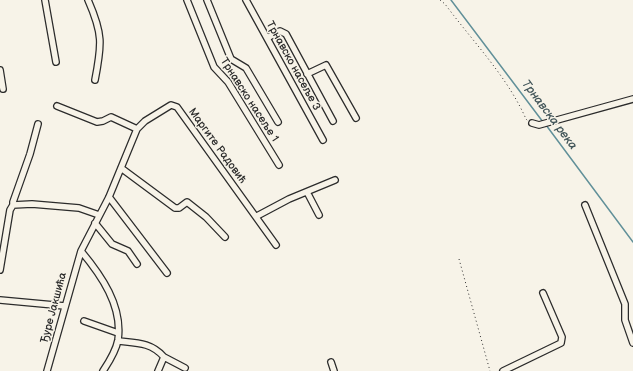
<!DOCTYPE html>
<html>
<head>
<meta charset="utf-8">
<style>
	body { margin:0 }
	canvas { display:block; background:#f7f3e8 }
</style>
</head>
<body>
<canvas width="633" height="371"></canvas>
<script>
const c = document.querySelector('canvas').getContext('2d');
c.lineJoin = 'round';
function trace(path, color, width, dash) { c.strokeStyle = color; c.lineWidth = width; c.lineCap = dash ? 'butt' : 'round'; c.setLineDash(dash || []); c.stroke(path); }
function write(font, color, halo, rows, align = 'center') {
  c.font = font + ' "Balsamiq Sans",sans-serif'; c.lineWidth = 3; c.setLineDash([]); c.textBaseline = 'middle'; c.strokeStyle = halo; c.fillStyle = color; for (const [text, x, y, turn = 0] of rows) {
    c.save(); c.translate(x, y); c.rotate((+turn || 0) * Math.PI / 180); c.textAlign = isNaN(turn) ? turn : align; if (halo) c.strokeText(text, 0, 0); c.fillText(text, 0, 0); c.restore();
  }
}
trace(new Path2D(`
	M451 0 543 122
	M546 125 633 242`), '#619099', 1.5);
const minor = new Path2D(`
	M45 0 56 62
	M88 0C103 34 102 44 95 80
	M187 0 214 67 228 82 279 165
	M207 0 231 59 246 68 278 122
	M246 0 323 140
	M267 38 280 31 286 34 333 121
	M0 70 3 89
	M307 74 326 65 356 118
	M57 106 97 122 103 121 111 117 137 129
	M532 123 539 125 633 99
	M121 168 175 208H179L187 202 206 217 225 237
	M307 192 319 215
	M109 197 167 273
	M13 205 32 204 79 208 99 215
	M13 205V202L30 154 38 124
	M585 205 625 304V320L633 343
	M257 216 289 199 335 180
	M95 223 112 244 128 251 137 264
	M0 270 10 210 13 205
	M0 300 65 306
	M84 321 118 333
	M118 341C136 343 151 342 164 357L158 371
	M164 357 185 368
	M331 362 334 371
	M47 371 81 251
	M103 371C109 362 116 351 118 340 123 306 101 275 81 251L109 197 137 129 145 121 171 105 177 107 276 245
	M503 371 561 343 562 337 543 293`);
trace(minor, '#2b2b2b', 8);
trace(new Path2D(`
	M440 0 445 4C473 42 507 76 526 119L528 121
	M459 259 490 371`), '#2b2b2b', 1, [1, 3]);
trace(minor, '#f7f3e8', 5.5);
write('11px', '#2b2b2b', '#f7f3e8', [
	["Трнавско насеље 3",293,66,61],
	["Трнавско насеље 1",249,100,57],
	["Маргите Радовић",217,146,54],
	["Ђуре Јакшића",54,308,-75]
]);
write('italic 12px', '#425559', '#f7f3e8', [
	["Трнавска река",549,115,53]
]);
</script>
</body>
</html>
